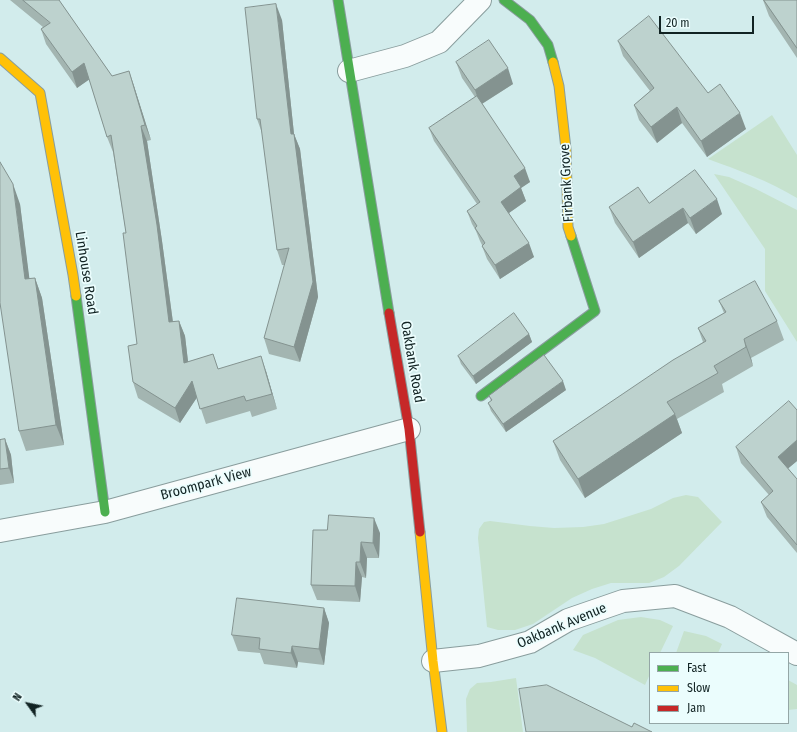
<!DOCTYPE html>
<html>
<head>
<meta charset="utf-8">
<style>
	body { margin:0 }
	#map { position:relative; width:797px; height:732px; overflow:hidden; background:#d2ecec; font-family:"Fira Sans Condensed",sans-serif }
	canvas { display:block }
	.legend { position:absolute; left:649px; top:652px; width:140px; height:72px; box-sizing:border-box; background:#ebfdfd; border:1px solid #94a6a6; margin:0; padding:5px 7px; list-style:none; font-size:12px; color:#112323 }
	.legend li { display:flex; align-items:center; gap:8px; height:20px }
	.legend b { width:20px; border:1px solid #94a6a6 }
	.north { position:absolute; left:8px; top:684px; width:40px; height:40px; -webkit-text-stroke:3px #ebfdfd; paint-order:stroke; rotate:303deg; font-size:11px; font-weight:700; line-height:16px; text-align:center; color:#112323 }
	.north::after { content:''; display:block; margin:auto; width:14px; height:18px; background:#112323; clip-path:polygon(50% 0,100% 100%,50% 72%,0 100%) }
	.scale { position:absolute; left:659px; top:16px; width:95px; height:18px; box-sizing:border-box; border:2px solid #112323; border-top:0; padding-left:5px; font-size:12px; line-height:14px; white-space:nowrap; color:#112323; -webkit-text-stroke:3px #ebfdfd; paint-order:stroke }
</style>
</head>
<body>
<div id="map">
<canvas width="797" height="732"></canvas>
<ul class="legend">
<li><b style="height:5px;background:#4caf50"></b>Fast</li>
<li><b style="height:5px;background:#ffc107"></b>Slow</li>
<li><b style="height:5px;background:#c62828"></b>Jam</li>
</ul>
<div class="north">N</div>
<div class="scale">20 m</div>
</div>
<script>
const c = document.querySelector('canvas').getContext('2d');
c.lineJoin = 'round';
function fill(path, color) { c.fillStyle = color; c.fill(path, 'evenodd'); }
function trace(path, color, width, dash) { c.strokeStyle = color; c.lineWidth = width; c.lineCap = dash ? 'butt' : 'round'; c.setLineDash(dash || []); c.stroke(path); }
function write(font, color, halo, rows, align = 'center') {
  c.font = font + ' "Fira Sans Condensed",sans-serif'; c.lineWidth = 3.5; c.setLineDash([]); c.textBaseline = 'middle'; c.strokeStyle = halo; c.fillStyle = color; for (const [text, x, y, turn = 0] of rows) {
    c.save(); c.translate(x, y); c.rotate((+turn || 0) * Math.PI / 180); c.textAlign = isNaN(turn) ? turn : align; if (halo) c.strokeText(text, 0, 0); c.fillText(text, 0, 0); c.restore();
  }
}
fill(new Path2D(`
	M772 115 797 155V198C769 181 738 170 708 159Z
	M714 174 729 177 756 189 797 210V342L765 291V249Z
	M686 495 698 497 722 522 679 566 664 577 649 583H611L592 589 572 598 533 624 515 630H498L487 627 478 538 479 529 484 522 490 521 530 526 554 528 583 527 604 524 651 509 673 498Z
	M641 617 660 620 673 626 660 653H650V674L645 685 595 658 573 650 583 635 618 620Z
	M684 631 706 636 722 644 718 653H676Z
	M516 678 523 732H467L466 699 470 689 477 683 491 682Z
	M788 680 797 685V709L788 710Z`), '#c6e2ce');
const street = new Path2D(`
	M349 71 405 56 439 42 480 0
	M0 531 105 512 409 429
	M433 661 479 656 530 642 568 620 623 601 675 596 730 617 797 654`);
const fast = new Path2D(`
	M338 0 389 313
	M504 0 530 20 548 45 553 62
	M76 296 105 512
	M481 396 595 311 571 236`);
const slow = new Path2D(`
	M0 58 40 93 73 275 76 296
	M553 62 559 86 566 149 568 227 571 236
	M420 532 433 661 442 732`);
const jam = new Path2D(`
	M389 313 409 429 420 532`);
trace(street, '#899d9d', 24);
trace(fast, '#899d9d', 11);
trace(slow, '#899d9d', 11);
trace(jam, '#899d9d', 11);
trace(street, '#f8fcfc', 22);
trace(fast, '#4caf50', 9);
trace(slow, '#ffc107', 9);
trace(jam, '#c62828', 9);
fill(new Path2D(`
	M10 0H59L112 76 129 71 134 86 151 140 147 141 162 241 173 322 179 321 185 336 188 362 213 354 218 369 266 371 277 409 252 417 250 411 206 424 197 397 180 423 138 398 133 382 137 344 126 233 113 152 107 137 89 79 77 88 46 44 41 29 43 27Z
	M763 0H797V58L769 16Z
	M282 20 294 134 300 149 318 297 300 362 269 354 264 338 285 265H282L277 250 262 133 257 119Z
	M618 41 708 93 746 129 707 157 682 123 657 143 639 120 634 105 650 91 623 56Z
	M456 62 513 84 482 104 530 182 521 188 526 201 509 213 534 257 500 279 487 259 482 246V245L480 241 476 231 472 224 467 211 477 204 434 141 429 128 475 97 462 78Z
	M649 203 722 214 696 234 688 223 639 258 615 223 609 207Z
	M20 204 29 279 35 278 42 298 64 445 26 451 19 431Z
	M719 301 777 321 784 340 751 358 753 366 722 384 724 392 677 419 682 433 585 498 560 460 553 441 703 342 698 328 724 313Z
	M529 334 532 342 476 384 461 364 458 356Z
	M566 390 506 432 491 411 488 403 491 401 489 396Z
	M797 410V461L788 468 797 479V553L767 517 761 502 769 495 741 463 736 447Z
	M5 439 11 455 14 483 0 485V440Z
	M313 530 380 533 379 558H367L366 578 362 577 360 602 317 600 311 585Z
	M324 608 329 623 324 665 298 662 297 668 264 664 260 653 238 651 232 635Z`), '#a3b5b1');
fill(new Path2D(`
	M276 4 282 20 294 134 300 149 318 297 300 362 294 347 291 134Z
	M84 63 90 79 77 88 72 72Z
	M508 68 513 84 480 105 475 90Z
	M129 71 134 86 151 140 145 125Z
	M677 107 682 123 657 143 651 127Z
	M740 113 746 129 707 157 701 141Z
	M141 126 147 141 162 241 175 338 169 322Z
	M525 168 530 182 521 188 526 201 506 215 501 202 514 176Z
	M13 184 20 204 32 299 25 279Z
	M717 199 722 214 696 234 690 218Z
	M683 208 688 223 639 258 633 242Z
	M529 243 534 257 500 279 495 265Z
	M35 278 42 298 64 445 56 425Z
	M179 321 185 336 190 378 184 363Z
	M529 334 532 342 476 384 473 376Z
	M744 339 751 358 753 366 746 347Z
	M261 356 266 371 277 409 272 394Z
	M192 381 198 396 180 423 175 408Z
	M563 381 566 390 506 432 503 424Z
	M675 414 682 433 585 498 578 479Z
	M5 439 11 455 14 483 9 468Z
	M797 440V461L784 472 778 457Z
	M374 518 380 533 379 558 373 543Z
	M361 542 367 558 366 578 360 562Z
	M356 562 362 577 360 602 355 586Z
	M324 608 329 623 324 665 319 649Z
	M292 646 298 662 297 668 291 653Z`), '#849390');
const building = new Path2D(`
	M23 0H59L112 76 129 71 145 125 141 126 157 225 169 322 179 321 184 363 213 354 218 369 261 356 272 394 246 401 244 396 200 409 192 381 175 408 133 382 128 346 137 344 123 233H126L111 135 107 137 84 63 72 72 41 29 50 23Z
	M764 0H797V48Z
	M276 4 291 134H294L313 282 294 347 264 338 289 248 277 250 260 119H257L245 8Z
	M649 16 708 93 720 84 740 113 701 141 677 107 651 127 634 105 654 88 618 41Z
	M489 40 508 68 475 90 456 62Z
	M477 96 525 168 514 176 521 187 501 202 529 243 495 265 482 246 485 243 475 228 477 226 467 211 480 202 429 128Z
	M0 162 13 184 25 279 35 278 56 425 19 431 0 303Z
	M695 170 717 199 690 218 683 208 633 242 609 207 638 187 649 203Z
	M755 281 777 321 744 339 746 347 714 366 718 373 667 402 675 414 578 479 553 441 673 360 706 341 698 328 726 312 719 301Z
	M514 313 529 334 473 376 458 356Z
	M544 355 563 381 503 424 488 403 492 400 489 396Z
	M789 401 797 410V440L778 457 797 479V545L761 502 773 491 736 447Z
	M5 439 9 468 0 469V440Z
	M329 515 374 518 373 543 361 542 360 562H356L355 586 311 585 313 530H327Z
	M237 598 324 608 319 649 292 646 291 653 259 649 260 638 232 635Z
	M547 685 632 727 634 723 652 732H526L519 689Z`);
fill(building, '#bdd2ce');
trace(building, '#849390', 1);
write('14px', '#112323', '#ebfdfd', [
	["Firbank Grove",567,183,-93],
	["Linhouse Road",86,273,81],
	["Oakbank Road",412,362,80],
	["Broompark View",206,484,-15],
	["Oakbank Avenue",562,626,-23]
]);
</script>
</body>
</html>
